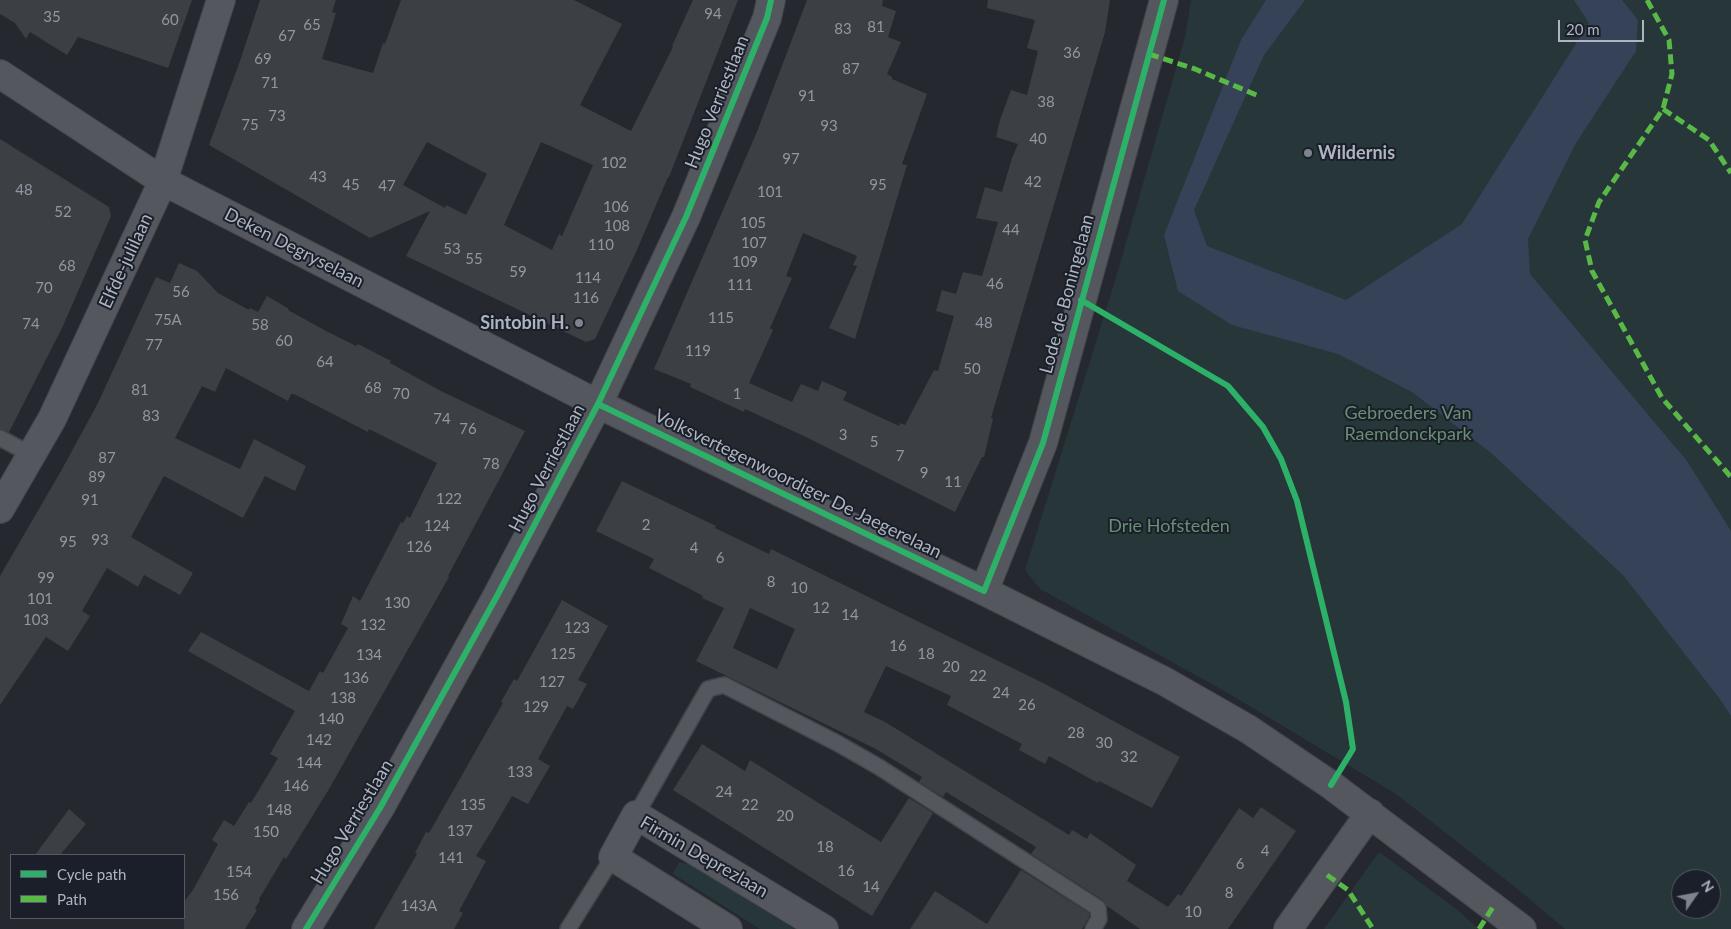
<!DOCTYPE html>
<html>
<head>
<meta charset="utf-8">
<style>
	body { margin:0 }
	#map { position:relative; width:1731px; height:929px; overflow:hidden; background:#25292f; font-family:Lato,sans-serif }
	canvas { display:block }
	.legend { position:absolute; left:10px; top:854px; width:175px; height:65px; box-sizing:border-box; background:#1a1f29; border:1px solid #555b66; margin:0; padding:6px 9px; list-style:none; font-size:15px; color:#aeb5c1 }
	.legend li { display:flex; align-items:center; gap:10px; height:25px }
	.legend b { width:25px; border:1px solid #555b66 }
	.north { position:absolute; left:1671px; top:869px; width:50px; height:50px; box-sizing:border-box; background:#1a1f29; border:1px solid #555b66; border-radius:50%; rotate:57deg; font-size:14px; font-weight:700; line-height:20px; text-align:center; color:#aeb5c1 }
	.north::after { content:''; display:block; margin:auto; width:18px; height:22px; background:#7e848e; clip-path:polygon(50% 0,100% 100%,50% 72%,0 100%) }
	.scale { position:absolute; left:1558px; top:20px; width:86px; height:22px; box-sizing:border-box; border:2px solid #aeb5c1; border-top:0; padding-left:6px; font-size:15px; line-height:18px; white-space:nowrap; color:#aeb5c1; -webkit-text-stroke:4px #1a1f29; paint-order:stroke }
</style>
</head>
<body>
<div id="map">
<canvas width="1731" height="929"></canvas>
<ul class="legend">
<li><b style="height:6px;background:#2db169"></b>Cycle path</li>
<li><b style="height:6px;background:#58b947"></b>Path</li>
</ul>
<div class="north">N</div>
<div class="scale">20 m</div>
</div>
<script>
const c = document.querySelector('canvas').getContext('2d');
c.lineJoin = 'round';
function fill(path, color) { c.fillStyle = color; c.fill(path, 'evenodd'); }
function trace(path, color, width, dash) { c.strokeStyle = color; c.lineWidth = width; c.lineCap = dash ? 'butt' : 'round'; c.setLineDash(dash || []); c.stroke(path); }
function write(font, color, halo, rows, align = 'center') {
  c.font = font + ' Lato,sans-serif'; c.lineWidth = 4; c.setLineDash([]); c.textBaseline = 'middle'; c.strokeStyle = halo; c.fillStyle = color; for (const [text, x, y, turn = 0] of rows) {
    c.save(); c.translate(x, y); c.rotate((+turn || 0) * Math.PI / 180); c.textAlign = isNaN(turn) ? turn : align; if (halo) c.strokeText(text, 0, 0); c.fillText(text, 0, 0); c.restore();
  }
}
fill(new Path2D(`
	M1191 0H1731V929H1565L1520 891 1396 794 1228 693 1040 589 1025 570 1115 281 1185 37ZM1681 879H1711V909H1681Z
	M1379 852 1455 908 1479 929H1324Z
	M679 862 692 865 794 929H760L673 874Z`), '#273638');
fill(new Path2D(`
	M1266 0H1305L1264 55 1194 210 1207 246 1346 300 1462 224 1589 23 1574 0H1622L1638 20 1636 51 1576 143 1528 239 1530 274 1687 461 1731 531V716L1720 699 1623 575 1490 452 1412 392 1338 354 1232 325 1178 291 1164 235 1241 40Z`), '#364257');
fill(new Path2D(`
	M0 0H192L168 68 78 37 67 55 30 32 26 39 15 23 0 14Z
	M260 0H336L332 12 336 13 322 59 373 73 383 43 385 44 401 0H574L622 24 580 105 631 131 673 47 672 46 693 0H738L669 177H668L636 252 595 339 586 342 406 256 430 211 370 238 209 145 240 61ZM427 142 487 174 466 215 446 205 445 208 403 185ZM541 142 593 165 562 236 559 234 552 250 504 225Z
	M807 0H883L882 6 896 11 888 37 901 42 887 74 892 77V79L927 94 902 164 907 165 855 339 829 328 857 266 853 265 857 256 803 233 786 276 792 278 770 328 773 330 749 383 792 402 801 384 818 391 822 381 847 392 843 400 899 426 900 423 905 425 934 370 938 371 954 316 936 311 942 290 956 294 963 272 982 276 998 222 976 218 985 187 1002 192 1012 158 1018 144 996 137 1000 120 1011 90 1027 95 1038 51 1027 48 1035 20 987 8 988 0H1110L1105 32 991 418 993 419 984 457H982L955 512 806 437 745 409 744 412 690 387 691 384 654 369 756 134Z
	M0 139 109 207 111 216 62 328 9 432 0 429Z
	M179 263 197 271 218 293 249 310 250 308 258 312 267 296 289 309 288 310 326 331 356 346 358 344 391 361 390 363 441 391 525 431 448 576 449 577 329 789 286 859 284 857 259 899 260 900 255 909 257 910 245 929H184V902L193 890 218 844 212 840 224 820 234 826 249 802 251 803 278 758 270 754 295 711 188 651 201 632 309 691 320 671 323 673 348 628 341 624 353 596 360 601 401 522 403 523 407 516 410 518 437 463 369 429 368 432 294 394H291L288 401 226 368 215 392 202 386 175 438 240 469 254 439 306 466 295 491 265 476 243 518 164 476 131 537 193 573 180 595 144 575 138 587 107 568 82 611 90 616 68 651 46 637 0 705V576L61 471 98 403 156 277 170 283Z
	M622 481 716 526 715 528 769 554 771 549 1045 684 1180 757 1152 808 1099 781 1098 783 1049 756 1045 764 1019 750 1022 744 947 705 951 696 886 666 864 712 885 722 1069 835 1072 830 1087 839 1090 833 1136 865 1127 881 1168 907 1178 894 1181 896 1239 808 1253 818 1261 807 1296 831 1228 929H1140L1107 906 1103 900 1031 854 1036 847 946 792 943 797 919 782 922 777 876 749 696 661 724 608 702 598 703 596 688 588 649 568 654 559 596 531ZM750 608 795 629 777 669 733 648Z
	M562 600 608 626 578 680 587 684 573 709 567 706 538 759 550 766 528 804 512 796 491 832 476 856 486 861 459 911 463 913 454 929H374L417 854 415 853 426 832 429 833 503 703 501 702 514 679 517 681Z
	M702 744 745 771 750 760 881 842 909 798 933 813 872 916 673 790Z
	M69 809 86 824 60 855H35Z
	M1021 870 1089 913V917L1082 929H910L935 891 987 924Z`), '#3c3f44');
const service = new Path2D(`
	M0 438 32 455
	M636 815 708 689 724 685 837 743 879 767 1098 908 1099 919 1093 929
	M568 929 613 857`);
const minor = new Path2D(`
	M0 74 163 181 598 404 984 591 1164 681 1248 729 1331 785 1522 929
	M0 509 52 419 163 181 221 0
	M984 591 1043 443 1164 0
	M306 929 380 808 497 596 598 404 686 217 767 18 771 0
	M728 929 613 857 636 815 824 929
	M1288 929 1370 813`);
trace(service, '#414449', 18);
trace(minor, '#414449', 30);
trace(service, '#54575e', 15);
trace(minor, '#54575e', 28);
trace(new Path2D(`
	M1647 0 1669 40 1672 74 1663 109 1599 202 1585 240 1592 271 1662 398 1731 477
	M1149 54 1195 69 1261 97
	M1663 109 1709 140 1731 173
	M1327 875 1348 890 1373 929
	M1479 929 1493 907`), '#58b947', 5, [10, 5]);
trace(new Path2D(`
	M1081 300 1228 386 1263 427 1281 459 1297 501 1346 702 1353 749 1331 785
	M598 404 984 591 1043 443 1164 0
	M306 929 380 808 497 596 598 404 686 217 767 18 771 0`), '#2db169', 6);
for (const [x, y, r, color] of [
	[1308,153,5,"#7e848e"],
	[579,323,5,"#7e848e"]
]) { const dot = new Path2D(); dot.arc(x, y, r, 0, 2 * Math.PI); c.fillStyle = color; c.fill(dot); trace(dot, '#1a1f29', 2); }
write('15px', '#9298a2', null, [
	["94",713,14],
	["35",52,17],
	["60",170,20],
	["65",312,25],
	["81",876,27],
	["83",843,29],
	["67",287,36],
	["36",1072,53],
	["69",263,59],
	["87",851,69],
	["71",270,83],
	["91",807,96],
	["38",1046,102],
	["73",277,116],
	["75",250,125],
	["93",829,126],
	["40",1038,139],
	["97",791,159],
	["102",614,163],
	["43",318,177],
	["42",1033,182],
	["45",351,185],
	["95",878,185],
	["47",387,186],
	["48",24,190],
	["101",770,192],
	["106",616,207],
	["52",63,212],
	["105",753,223],
	["108",617,226],
	["44",1011,230],
	["107",754,243],
	["110",601,245],
	["53",452,249],
	["55",474,259],
	["109",745,262],
	["68",67,266],
	["59",518,272],
	["114",588,278],
	["46",995,284],
	["111",740,285],
	["70",44,288],
	["56",181,292],
	["116",586,298],
	["115",721,318],
	["75A",168,320],
	["48",984,323],
	["74",31,324],
	["58",260,325],
	["60",284,341],
	["77",154,345],
	["119",698,351],
	["64",325,362],
	["50",972,369],
	["68",373,388],
	["81",140,390],
	["70",401,394],
	["1",737,394],
	["83",151,416],
	["74",442,419],
	["76",468,429],
	["3",843,435],
	["5",874,442],
	["7",900,456],
	["87",107,458],
	["78",491,464],
	["9",924,473],
	["89",97,477],
	["11",953,482],
	["122",449,499],
	["91",90,500],
	["2",646,525],
	["124",437,526],
	["93",100,540],
	["95",68,542],
	["126",419,547],
	["4",694,548],
	["6",720,558],
	["99",46,578],
	["8",771,582],
	["10",799,588],
	["101",40,599],
	["130",397,603],
	["12",821,608],
	["14",850,615],
	["103",36,620],
	["132",373,625],
	["123",577,628],
	["16",898,646],
	["125",563,654],
	["18",926,654],
	["134",369,655],
	["20",951,667],
	["22",978,676],
	["136",356,678],
	["127",552,682],
	["24",1001,693],
	["138",343,698],
	["26",1027,705],
	["129",536,707],
	["140",331,719],
	["28",1076,733],
	["142",319,740],
	["30",1104,743],
	["32",1129,757],
	["144",309,763],
	["133",520,772],
	["146",296,786],
	["24",724,792],
	["135",473,805],
	["22",750,805],
	["148",279,810],
	["20",785,816],
	["137",460,831],
	["150",266,832],
	["18",825,847],
	["4",1265,851],
	["141",451,858],
	["6",1240,864],
	["16",846,871],
	["154",239,872],
	["14",871,887],
	["8",1229,893],
	["156",226,895],
	["143A",419,906],
	["10",1193,912]
]);
write('18px', '#aeb5c1', '#1a1f29', [
	["Hugo Verriestlaan",717,102,-68],
	["Deken Degryselaan",294,248,27],
	["Elfde-julilaan",126,261,-65],
	["Lode de Boningelaan",1067,294,-75],
	["Hugo Verriestlaan",547,468,-62],
	["Volksvertegenwoordiger De Jaegerelaan",798,484,26],
	["Hugo Verriestlaan",352,822,-59],
	["Firmin Deprezlaan",704,857,30]
]);
write('bold 18px', '#aeb5c1', '#1a1f29', [
	["Wildernis",1318,153],
	["Sintobin H.",569,323,"right"]
], 'left');
write('18px', '#698f73', '#1a1f29', [
	["Gebroeders Van",1408,413],
	["Raemdonckpark",1408,434],
	["Drie Hofsteden",1169,526]
]);
</script>
</body>
</html>
